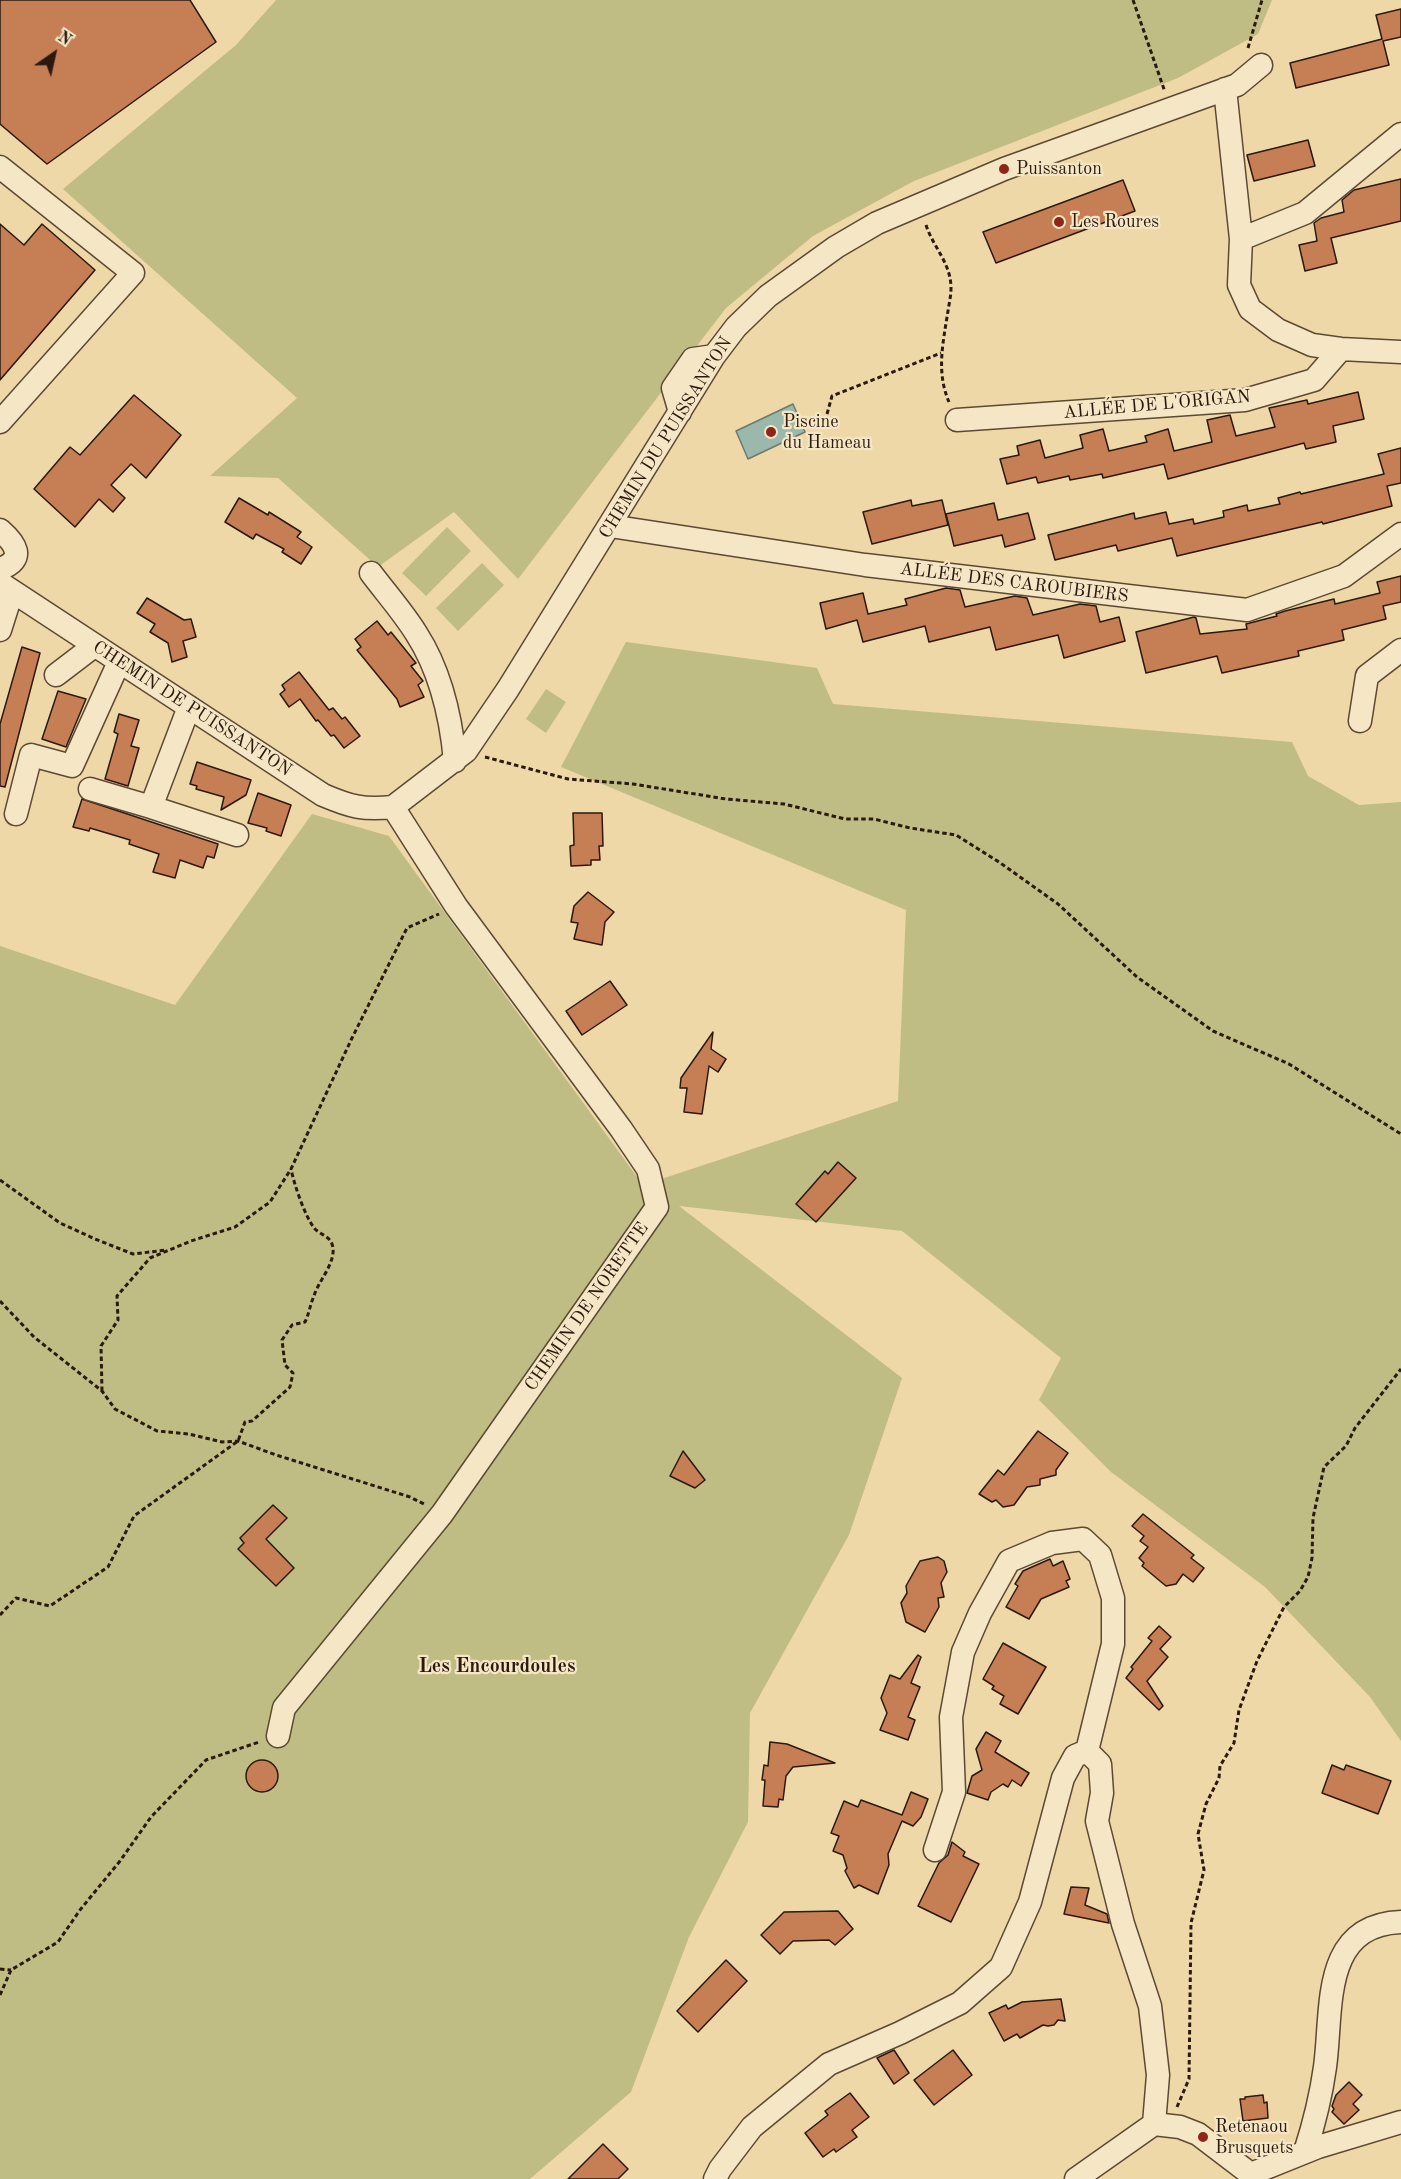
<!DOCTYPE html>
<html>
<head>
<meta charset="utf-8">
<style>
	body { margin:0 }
	#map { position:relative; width:1401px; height:2179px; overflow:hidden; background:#efd8a8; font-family:"Old Standard TT",serif }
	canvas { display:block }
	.north { position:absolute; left:24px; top:24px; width:60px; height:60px; -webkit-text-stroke:4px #f5e6c6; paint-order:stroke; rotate:34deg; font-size:16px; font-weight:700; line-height:24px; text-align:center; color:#2b190e }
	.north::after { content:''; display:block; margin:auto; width:21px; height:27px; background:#2b190e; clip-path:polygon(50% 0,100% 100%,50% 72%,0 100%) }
</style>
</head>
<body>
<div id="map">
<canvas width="1401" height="2179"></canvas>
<div class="north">N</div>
</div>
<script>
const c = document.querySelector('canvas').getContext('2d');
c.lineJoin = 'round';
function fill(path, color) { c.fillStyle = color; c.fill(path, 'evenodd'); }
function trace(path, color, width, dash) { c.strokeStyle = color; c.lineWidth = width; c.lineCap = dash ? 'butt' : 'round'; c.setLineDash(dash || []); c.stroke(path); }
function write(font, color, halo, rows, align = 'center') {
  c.font = font + ' "Old Standard TT",serif'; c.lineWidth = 4.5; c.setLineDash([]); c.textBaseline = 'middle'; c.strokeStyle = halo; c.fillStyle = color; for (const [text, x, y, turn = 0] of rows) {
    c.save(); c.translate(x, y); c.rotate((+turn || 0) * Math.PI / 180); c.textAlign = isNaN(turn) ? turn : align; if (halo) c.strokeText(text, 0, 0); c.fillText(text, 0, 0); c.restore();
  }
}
fill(new Path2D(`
	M276 0H1272L1258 34 1178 78 914 181 813 236 726 308 518 579 454 512 378 567 278 478 210 476 297 398 63 189 236 45Z
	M447 527 471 551 426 596 402 573Z
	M482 563 504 585 458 631 436 608Z
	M626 642 817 668 833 704 1292 742 1308 776 1359 805 1401 802V1741L1370 1697 1265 1587 1111 1472 1039 1400 1061 1358 902 1231 679 1206 902 1378 849 1535 750 1713 748 1822 689 1937 631 2092 530 2179H0V946L175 1005 312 814 389 836 643 1185 898 1101 906 910 561 767Z
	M546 689 566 702 546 733 526 719Z`), '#bfbd84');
const water = new Path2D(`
	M793 404 805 432 748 459 736 431Z`);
fill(water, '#9ab9ac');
trace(water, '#6e796d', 1.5);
const building = new Path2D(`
	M0 0H190L216 42 47 164 0 124Z
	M1401 9V37L1383 41 1389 65 1296 88 1290 63 1382 39 1376 15Z
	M1308 140 1315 166 1254 181 1247 155Z
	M1401 179V221L1331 238 1337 263 1305 271 1299 245 1317 241 1314 223 1321 218 1344 212 1342 200 1354 190Z
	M1123 180 1135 211 996 263 983 232Z
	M0 224 24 245 42 224 95 270 0 380Z
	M1358 392 1364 419 1333 426 1336 442 1306 449 1304 443 1168 479 1164 464 1103 478 1102 474 1070 480 1069 476 1038 483 1036 477 1007 484 1000 459 1019 455 1017 446 1040 440 1045 458 1083 448 1080 435 1103 429 1109 451 1147 442 1145 436 1168 429 1174 451 1212 442 1207 420 1230 415 1236 436 1275 427 1269 408 1307 400 1308 404Z
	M134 395 181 435 146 478 131 464 111 485 125 498 113 512 99 499 75 527 34 489 70 447 80 455Z
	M1401 448V483L1387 486 1392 506 1323 524 1322 522 1177 556 1172 538 1118 551 1116 545 1055 560 1048 535 1134 513 1135 519 1166 512 1169 524 1193 519 1194 524 1224 517 1223 511 1247 505 1248 511 1280 504 1278 498 1300 492 1301 494 1384 474 1378 454Z
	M239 498 268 515 269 512 301 532 297 537 312 547 301 564 282 552 284 549 256 534 253 539 225 522Z
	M911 500 912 506 942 500 948 525 872 544 863 512Z
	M994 503 998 520 1028 513 1035 539 1005 547 1002 535 954 546 946 514Z
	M1401 576V602L1383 606 1386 619 1342 630 1344 640 1298 651 1299 656 1222 673 1217 656 1146 673 1136 632 1194 617 1196 618 1200 634 1247 629 1246 624 1277 616 1276 614 1285 611 1334 599 1335 604 1380 593 1377 582Z
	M946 588 960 590 965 607 1015 596 1027 598 1033 615 1080 604 1096 606 1100 622 1119 617 1125 641 1064 658 1058 635 996 650 990 627 929 642 925 626 863 642 857 620 826 629 820 603 863 593 868 614 907 605 905 599Z
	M147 598 184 620 191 619 196 637 183 641 187 657 172 662 168 643 150 632 155 624 137 613Z
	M377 621 388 635 391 632 416 663 411 666 423 681 418 685 424 697 400 707 397 699 357 650 361 647 355 639Z
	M22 647 40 653 5 787 0 786V724Z
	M299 672 329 710 333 708 342 719 345 717 360 736 344 748 334 735 331 736 318 720 316 721 300 699 289 707 280 694 285 690 282 685Z
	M58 691 86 699 66 747 42 739Z
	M119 714 139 720 131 746 139 748 128 786 105 779 118 734 114 732Z
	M197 762 251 780 246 795 221 810 224 797 196 789 197 786 190 784Z
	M258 793 291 805 281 836 266 831 267 828 248 823Z
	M82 799 218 844 214 858 207 856 203 868 180 860 175 878 153 872 159 854 129 844 130 840 90 828 89 831 73 827Z
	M573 813H602L603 846H599L600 860H591V865L571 866 570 846 574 845Z
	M588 892 614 912 605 922 602 945 574 939 578 923 571 922 574 906Z
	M610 981 627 1005 582 1035 566 1011Z
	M713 1032 711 1049 726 1059 718 1072 709 1066 702 1114 684 1112 687 1088H680L681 1078Z
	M838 1162 856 1178 816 1222 796 1204 825 1171 828 1174Z
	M1038 1431 1068 1453 1056 1470V1475L1040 1479V1485L1027 1487 1014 1505 1003 1507 996 1500 992 1502 979 1494 998 1470 1004 1475Z
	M683 1451 705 1480 695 1488 670 1476Z
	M273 1505 287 1518 266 1539 294 1568 276 1586 238 1549 244 1543 240 1538Z
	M1143 1514 1194 1555 1191 1558 1204 1568 1193 1582 1183 1574 1176 1584 1166 1586 1142 1566 1144 1563 1139 1558 1148 1547 1140 1541 1144 1536 1132 1526Z
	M938 1557 944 1561 947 1572 941 1583 944 1597 938 1598 939 1607 925 1632 906 1622 901 1603 907 1593 906 1586 920 1561Z
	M1050 1559 1053 1566 1063 1561 1070 1579 1066 1581 1069 1587 1041 1599 1029 1619 1006 1607 1018 1586 1015 1584 1023 1571Z
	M1159 1626 1171 1637 1160 1649 1168 1657 1147 1681 1163 1706 1159 1710 1126 1678 1133 1669 1131 1667 1152 1641 1148 1638Z
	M1003 1643 1046 1667 1018 1714 1000 1704 1004 1696 992 1689 994 1686 983 1679Z
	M918 1655 921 1657 911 1683 920 1687 908 1717 915 1720 908 1740 880 1730 887 1713 881 1698 890 1675 900 1679Z
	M986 1732 1001 1741 995 1752 1029 1773 1021 1786 1012 1780 1008 1787 1003 1784 991 1792 988 1800 967 1793 972 1776 982 1770 976 1749Z
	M770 1742 787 1744 835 1763 793 1767 786 1776 783 1800 779 1799 778 1807 763 1806 765 1780H762L764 1765 768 1766Z
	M246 1776a16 16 0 1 1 32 0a16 16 0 1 1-32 0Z
	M1332 1765 1344 1770 1346 1765 1391 1781 1378 1814 1322 1793Z
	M911 1792 928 1799 921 1817 913 1826 902 1821 888 1854 889 1865 878 1894 859 1885 854 1888 845 1871 847 1868 843 1855 833 1851 839 1836 831 1833 844 1801 858 1807 861 1800 902 1815Z
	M952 1842 965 1852 963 1856 979 1864 951 1922 918 1906 939 1863 948 1855Z
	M1071 1887 1089 1888 1085 1905 1107 1914 1109 1923 1064 1914Z
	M838 1911 853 1929 835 1945 829 1940 793 1941 780 1954 761 1935 784 1912Z
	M726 1960 747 1981 698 2032 677 2011Z
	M1061 1999 1065 2021 1058 2020 1054 2025 1048 2026 1043 2025 1020 2038 1017 2034 1004 2041 989 2013 1006 2005 1008 2009 1022 2002Z
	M894 2050 909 2073 894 2084 877 2058Z
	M953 2050 972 2075 934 2105 914 2080Z
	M1349 2082 1362 2095 1353 2104 1359 2110 1344 2124 1332 2112 1334 2109 1332 2106 1336 2095Z
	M850 2093 869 2117 852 2130 857 2137 836 2152 834 2149 823 2157 805 2133 828 2115 825 2111Z
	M1263 2095 1264 2103 1267 2102 1268 2118 1243 2121 1240 2099H1245V2097Z
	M603 2144 628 2169 618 2179H568Z`);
fill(building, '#c67f55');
trace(building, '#2b190e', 1.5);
const minor = new Path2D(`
	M1225 89 1241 239 1239 285 1250 309 1278 330 1312 345 1341 349 1401 352
	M0 167 133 273 0 422
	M1241 239 1305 213 1401 134
	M680 412 673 388 693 359 714 356
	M957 420 1245 400 1314 380 1341 349
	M610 526 865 565 1247 610 1344 576 1401 534
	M0 530C15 543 27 559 0 569
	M371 573C386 593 403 612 416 633 440 670 451 717 455 761
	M0 583 323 795C351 807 363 810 393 807
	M0 630 12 592
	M56 675 94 646
	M189 707 151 807 237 835
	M1360 721 1367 676 1401 650
	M90 789 151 807
	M393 807 466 751 508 689 714 356 736 327 768 296 836 247 877 223 1004 169 1237 85 1261 65
	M16 814 31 755 72 766 119 662
	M278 1736 284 1708 442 1514 657 1207 648 1169 621 1129 456 906 393 807
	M935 1850 954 1792 951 1717 963 1652 980 1613 1009 1561 1052 1543 1083 1539 1100 1555 1113 1598V1644L1087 1751
	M1305 2152C1314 2124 1321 2096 1325 2067 1333 2010 1320 1925 1401 1922
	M1251 2174 1318 2147 1401 2122
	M715 2179 720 2169 752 2127 829 2064 900 2033 960 2003 1001 1967 1030 1902 1063 1778 1075 1756 1087 1751 1100 1764 1102 1793 1097 1821 1123 1924 1150 2006 1158 2075 1154 2124
	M1076 2179 1154 2124 1180 2127 1198 2134 1257 2179`);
trace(minor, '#5c4934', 25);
trace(new Path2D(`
	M1133 0 1165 92
	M1248 48 1262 0
	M926 225C933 247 951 263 951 288 951 296 949 304 948 311 943 343 936 372 949 402
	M827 414 832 396 941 353
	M485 757 568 779 633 784 726 799 784 804 845 819H874L910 828 956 835 999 862 1058 904 1137 977 1213 1031 1289 1064 1401 1134
	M0 1180 60 1223 95 1239 133 1254 167 1250
	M0 1301 34 1337 102 1391 115 1409 157 1431 189 1434 222 1442 238 1441 276 1455 410 1497 424 1504
	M102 1391 101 1346 118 1320 117 1296 150 1258 191 1241 235 1227 270 1202 291 1169 352 1038 407 928 439 914
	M0 1615 16 1598 50 1606 108 1567 134 1516 238 1441 245 1422 252 1421 290 1387 293 1373 285 1365 282 1340 292 1325 305 1322C309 1314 310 1305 314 1296 318 1281 338 1261 332 1244 329 1236 321 1235 315 1229 305 1217 294 1184 291 1169
	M0 1969 11 1970
	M0 1995 11 1970 58 1942 80 1910 120 1861 151 1817 206 1760 259 1742
	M1177 2107 1189 2079 1191 1923 1204 1870 1198 1834 1206 1804 1219 1778 1220 1766 1234 1743 1239 1710 1257 1661 1284 1607 1300 1591 1308 1577 1312 1558 1313 1518 1324 1467 1346 1446 1355 1428 1401 1369`), '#2b190e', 3, [4.5, 3]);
trace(minor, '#f5e6c6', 22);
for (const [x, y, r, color] of [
	[1004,169,6,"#8f2418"],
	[1059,222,6,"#8f2418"],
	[771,432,6,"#8f2418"],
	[1203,2137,6,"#8f2418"]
]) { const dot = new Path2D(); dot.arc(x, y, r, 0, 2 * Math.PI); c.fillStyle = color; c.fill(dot); trace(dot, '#f5e6c6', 2); }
write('18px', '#2b190e', '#f5e6c6', [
	["Puissanton",1016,169],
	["Les Roures",1071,222],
	["Piscine",783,422],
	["du Hameau",783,443],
	["Retenaou",1215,2127],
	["Brusquets",1215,2148]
], 'left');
write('18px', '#2b190e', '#f5e6c6', [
	["ALLÉE DE L'ORIGAN",1157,405,-5],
	["CHEMIN DU PUISSANTON",666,438,-58],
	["ALLÉE DES CAROUBIERS",1014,583,7],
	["CHEMIN DE PUISSANTON",192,709,33],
	["CHEMIN DE NORETTE",587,1307,-55]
]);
write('bold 20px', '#2b190e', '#f5e6c6', [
	["Les Encourdoules",497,1667]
]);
</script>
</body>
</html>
